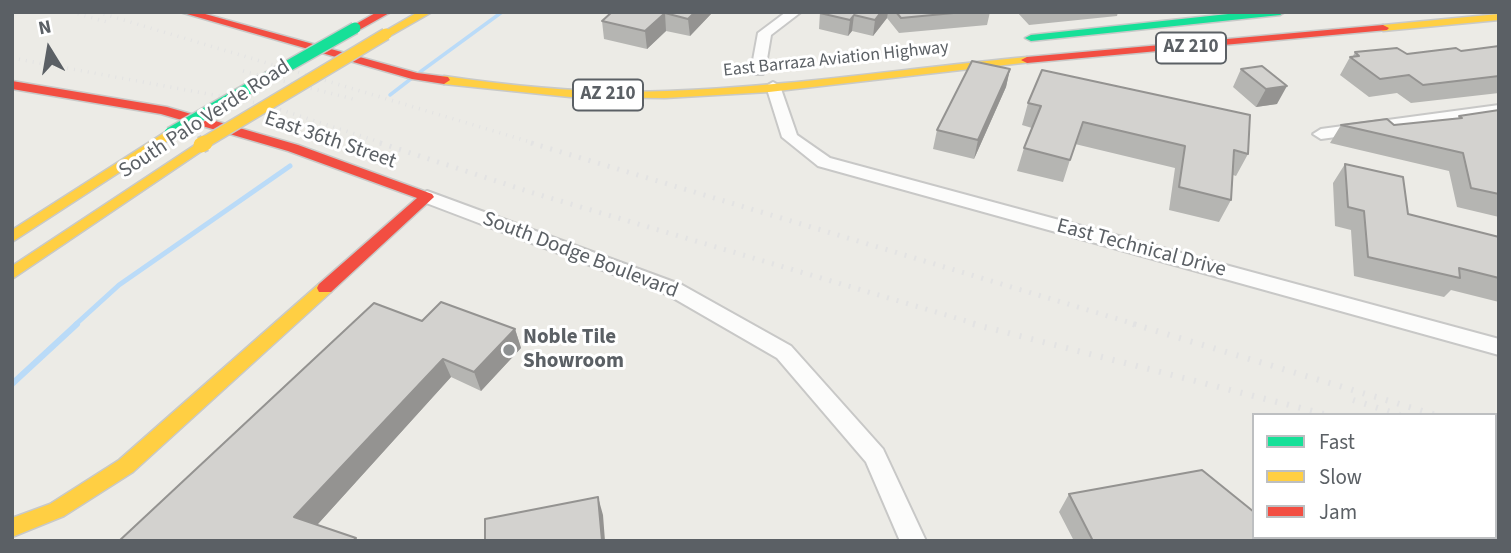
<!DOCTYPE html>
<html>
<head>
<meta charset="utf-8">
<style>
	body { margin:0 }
	#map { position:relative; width:1511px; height:553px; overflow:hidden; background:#ecebe6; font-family:"Source Sans 3",sans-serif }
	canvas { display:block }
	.frame { position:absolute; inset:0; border:14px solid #5b6065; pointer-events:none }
	.legend { position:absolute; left:1252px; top:413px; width:245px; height:126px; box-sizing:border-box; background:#fff; border:2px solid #bdbfc1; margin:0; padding:9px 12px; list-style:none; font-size:21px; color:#5b6065 }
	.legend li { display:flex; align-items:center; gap:14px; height:35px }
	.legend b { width:35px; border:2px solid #bdbfc1 }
	.north { position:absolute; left:14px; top:14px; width:70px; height:70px; -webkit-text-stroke:5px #fff; paint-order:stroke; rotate:349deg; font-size:19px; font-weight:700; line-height:28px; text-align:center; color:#5b6065 }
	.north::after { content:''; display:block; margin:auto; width:24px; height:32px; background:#5b6065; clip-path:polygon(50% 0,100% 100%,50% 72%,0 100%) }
</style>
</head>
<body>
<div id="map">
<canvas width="1511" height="553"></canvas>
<div class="frame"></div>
<ul class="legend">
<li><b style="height:9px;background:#16e098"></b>Fast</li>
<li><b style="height:9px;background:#ffcf43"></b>Slow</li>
<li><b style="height:9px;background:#f24e42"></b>Jam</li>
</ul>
<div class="north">N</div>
</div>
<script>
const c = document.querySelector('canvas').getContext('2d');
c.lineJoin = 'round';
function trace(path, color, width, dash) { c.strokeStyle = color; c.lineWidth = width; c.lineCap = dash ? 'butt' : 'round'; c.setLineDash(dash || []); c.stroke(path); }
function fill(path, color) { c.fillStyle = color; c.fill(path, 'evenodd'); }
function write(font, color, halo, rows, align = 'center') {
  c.font = font + ' "Source Sans 3",sans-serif'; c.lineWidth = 6; c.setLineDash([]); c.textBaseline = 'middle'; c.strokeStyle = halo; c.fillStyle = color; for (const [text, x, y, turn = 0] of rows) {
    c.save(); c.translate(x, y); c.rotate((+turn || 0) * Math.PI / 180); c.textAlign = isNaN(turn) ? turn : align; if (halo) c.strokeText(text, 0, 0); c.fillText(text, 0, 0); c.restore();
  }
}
trace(new Path2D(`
	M420 72 502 12
	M390 95 412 78
	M326 141 335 134`), '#badbf8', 3.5);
trace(new Path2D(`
	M75 325 119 285 290 166`), '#badbf8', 5);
trace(new Path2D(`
	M12 384 77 324`), '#badbf8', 6);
const street = new Path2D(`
	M786 12H801L771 35 765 71 763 74H753L751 71 758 33Z
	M773 82 780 86 797 135 830 158 1499 339V355L818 166 782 137 766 86Z
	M1499 105V115L1321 139 1313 134 1321 129Z
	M427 191 682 285 791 346 883 449 926 541H900L866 462 777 358 668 295 421 201 418 197Z`);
const fast = new Path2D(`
	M1247 12H1285L1280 15 1031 41 1025 38 1031 35Z`);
const slow = new Path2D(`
	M418 12H432L390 36 380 34Z
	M1499 14V20L1383 31 1377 28 1383 25Z
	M1027 57 1033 60 1031 62 769 92 665 98 570 97 444 84 438 80 444 76C518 87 592 94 667 91 787 87 907 68 1027 57Z
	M170 129 177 133 175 136 12 242V230Z
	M201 141 208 145 206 148 12 279V266Z
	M325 282 331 284 333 288 331 292 133 472 64 516 12 537V518L50 504 119 460 319 284Z`);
const jam = new Path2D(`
	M180 12H198L417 73 448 77 450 80 444 84 412 79Z
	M377 12H391L359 30 349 28Z
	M1383 25 1389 28 1387 30 1027 63 1021 60 1027 57Z
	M12 81 167 107 298 145 432 194 434 197 331 292H319L317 288 319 284 417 198 288 151 161 114 12 89Z`);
trace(street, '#c8c8c7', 4);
trace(fast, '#c8c9c8', 3);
trace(slow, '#c8c9c8', 3);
trace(jam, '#c8c9c8', 3);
fill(street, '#fcfcfb');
fill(fast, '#16e098');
fill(slow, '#ffcf43');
fill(jam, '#f24e42');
trace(new Path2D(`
	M71 12 107 22
	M97 12 537 144
	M12 58 263 104 386 144
	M243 71 353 99`), '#e3e3e3', 3.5, [1, 6]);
trace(new Path2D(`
	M380 143 530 192 980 325
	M531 143 1138 325`), '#e3e3e3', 5, [2, 8]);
trace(new Path2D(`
	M973 324 1328 415
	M1133 324 1436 415
	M1353 400 1400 415
	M1495 433 1499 434
	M1495 445 1499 446
	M1495 461H1499`), '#e3e3e3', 6, [2, 10]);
const fastBridge = new Path2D(`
	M170 133 355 28`);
const slowBridgeFar1 = new Path2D(`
	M202 144 386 34`);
const slowBridge = new Path2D(`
	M201 145 205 143`);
trace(fastBridge, '#c8c9c8', 14, []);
trace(slowBridgeFar1, '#c8c9c8', 14, []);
trace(slowBridge, '#c8c9c8', 18, []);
trace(fastBridge, '#16e098', 11);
trace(slowBridgeFar1, '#ffcf43', 11);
trace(slowBridge, '#ffcf43', 15);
fill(new Path2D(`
	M612 12 711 14 690 36 666 31 647 49 604 39 602 21Z
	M820 12H990L987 25 899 33 887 18 873 36 852 31 848 36 819 29Z
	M1017 12H1118L1117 16 1029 25Z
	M1499 46V93L1411 103 1397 93 1369 97 1340 75 1350 57 1353 56 1355 52 1407 54 1461 51Z
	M1262 66 1277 104 1256 107 1233 87 1241 69Z
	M1010 69 1006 87 974 159 933 149 937 130Z
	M1028 103 1248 154 1236 176 1233 175 1231 200 1219 222 1169 210 1175 168 1075 144 1063 182 1017 171 1024 148 1032 128 1022 125Z
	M1499 110V217L1457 207 1449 171 1330 143 1341 125H1394L1458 118 1459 116Z
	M1345 164 1408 214 1499 237V302L1451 290 1444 297 1354 276 1351 230 1335 226 1333 183Z
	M422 321 515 329 521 348 481 391 451 377 317 525 356 538 358 541H119Z
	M1069 494 1283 541H1074L1059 512Z
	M1363 537H1443L1453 541H1365Z`), '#b5b5b2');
fill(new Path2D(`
	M695 12H711V14L690 36 688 19Z
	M881 12H888L887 18 873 36 875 20Z
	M665 13 666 31 647 49 645 31Z
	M854 15 852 31 848 36 850 20Z
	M1010 69 1006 87 974 159 978 140Z
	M1287 86 1277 104 1256 107 1266 89Z
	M515 329 521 348 481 391 474 372Z
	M443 359 451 377 308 535 294 517Z
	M598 497 603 515 605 541H602Z`), '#949391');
const building = new Path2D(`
	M612 12H695L688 19 665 13 645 31 602 21Z
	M820 12H881L875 20 854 15 850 20 820 13Z
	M896 12H964L901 18Z
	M1499 46V76L1423 85 1409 75 1380 79 1350 57 1359 56 1355 52 1397 48 1407 54 1456 48 1461 51Z
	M972 61 1010 69 978 140 937 130Z
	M1262 66 1287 86 1266 89 1241 69Z
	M1042 70 1250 115 1248 154 1234 150 1231 200 1179 187 1185 146 1083 122 1070 160 1024 148 1041 106 1028 103Z
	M1499 110V194L1471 188 1463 153 1341 125 1387 119 1394 125 1462 118 1459 116Z
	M1345 164 1403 177 1408 214 1499 237V278L1459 268 1460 278 1368 257 1364 211 1348 207Z
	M441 302 515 329 474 372 443 359 294 517 356 538 353 541H119L374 303 422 321Z
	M1202 470 1254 512V537H1280L1283 541H1093L1069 494Z
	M598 497 602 541H485V519Z
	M1395 537H1443L1453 541H1398Z`);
fill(building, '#d3d2cf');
trace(building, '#949391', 2);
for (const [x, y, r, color] of [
	[509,350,7,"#8e9192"]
]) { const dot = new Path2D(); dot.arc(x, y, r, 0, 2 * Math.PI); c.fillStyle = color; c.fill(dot); trace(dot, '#fff', 2.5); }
write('18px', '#5b6065', '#fff', [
	["East Barraza Aviation Highway",836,60,-6]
]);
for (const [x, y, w] of [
	[1191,48,70],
	[608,95,70]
]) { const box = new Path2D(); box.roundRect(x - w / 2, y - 15.5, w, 31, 5); c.fillStyle = '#fff'; c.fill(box); trace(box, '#5b6065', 2); }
write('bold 19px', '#5b6065', null, [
	["AZ 210",1191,48],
	["AZ 210",608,95]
]);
write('21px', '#5b6065', '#fff', [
	["South Palo Verde Road",205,120,-33],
	["East 36th Street",330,141,19],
	["East Technical Drive",1141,249,15],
	["South Dodge Boulevard",580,256,21]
]);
write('bold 21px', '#5b6065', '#fff', [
	["Noble Tile",523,338],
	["Showroom",523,362]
], 'left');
</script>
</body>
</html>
